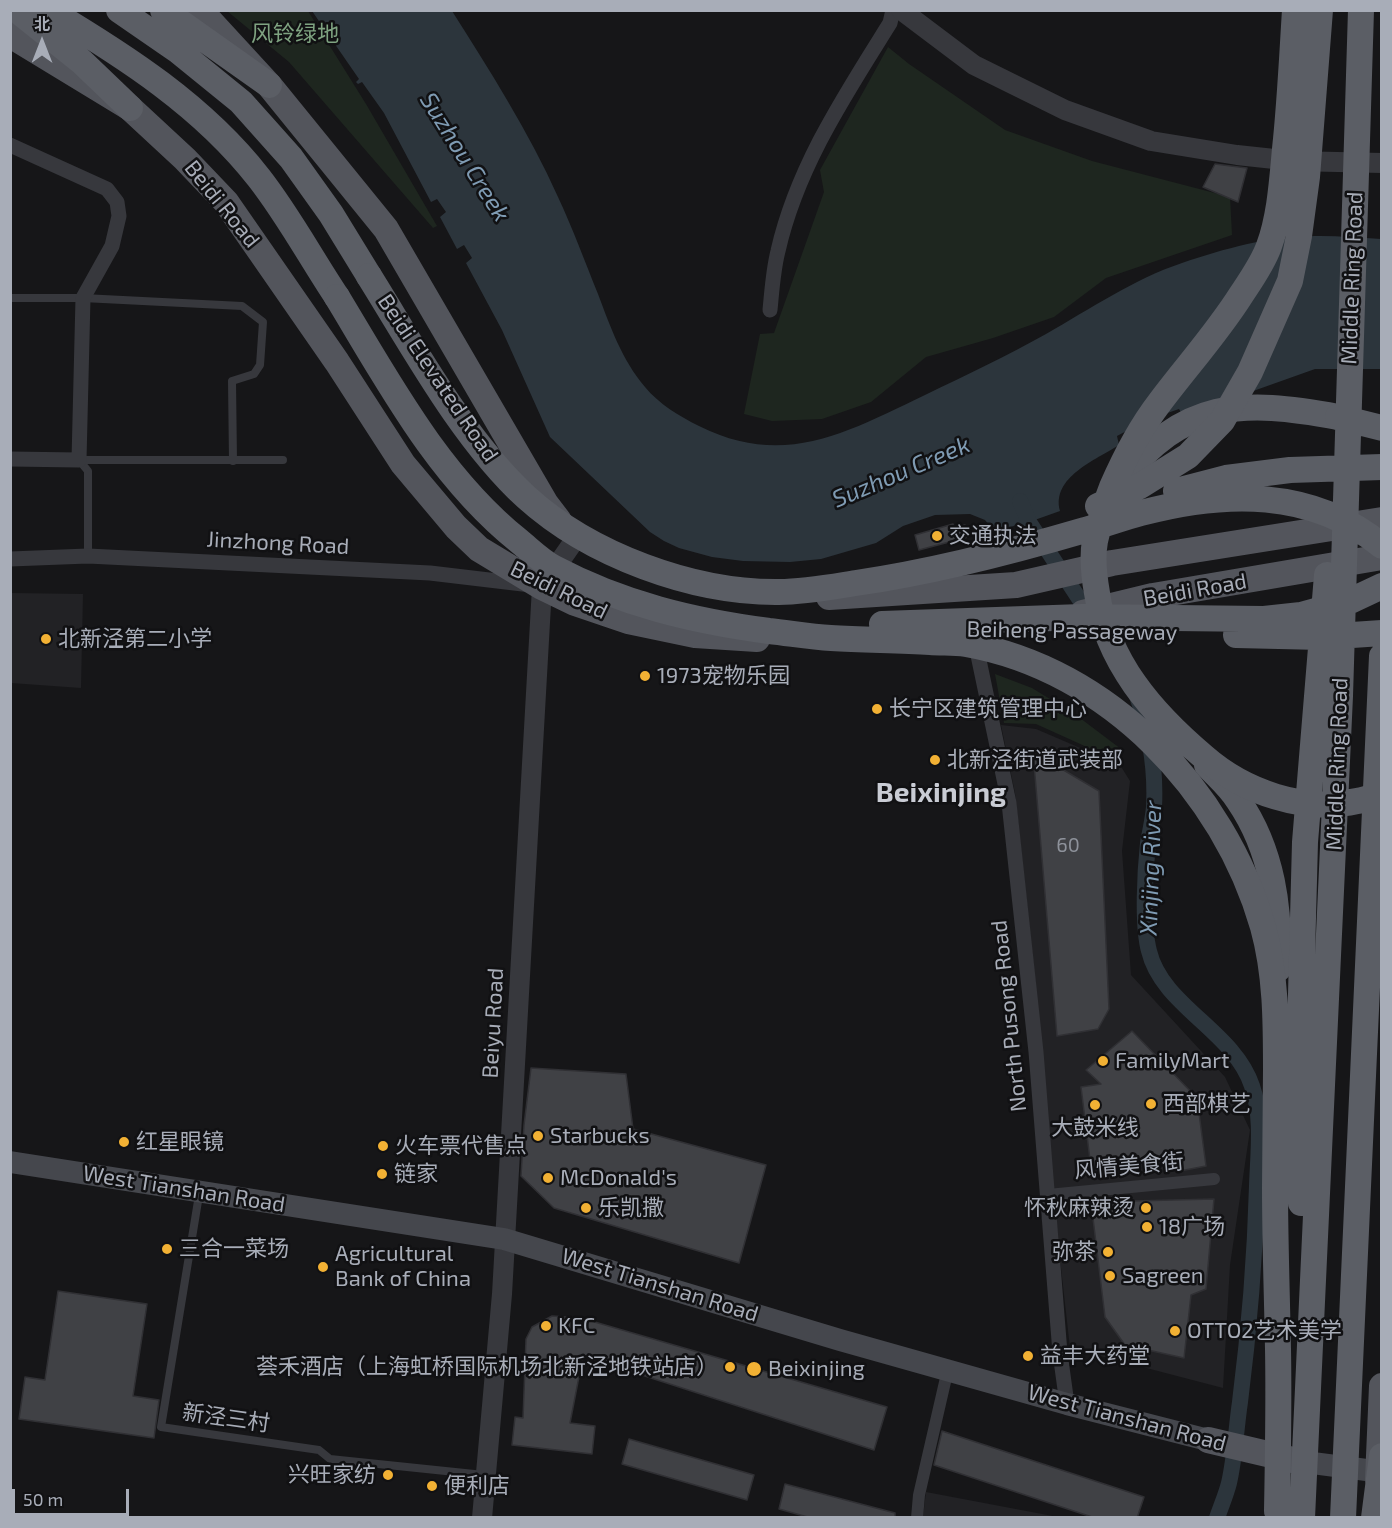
<!DOCTYPE html>
<html>
<head>
<meta charset="utf-8">
<style>
	body { margin:0 }
	#map { position:relative; width:1392px; height:1528px; overflow:hidden; background:#161618; font-family:"Exo 2","Noto Sans SC",sans-serif }
	canvas { display:block }
	.frame { position:absolute; inset:0; border:12px solid #a8adb8; pointer-events:none }
	.north { position:absolute; left:12px; top:12px; width:60px; height:60px; -webkit-text-stroke:4px #111113; paint-order:stroke; rotate:0deg; font-size:16px; font-weight:700; line-height:24px; text-align:center; color:#a8adb8 }
	.north::after { content:''; display:block; margin:auto; width:21px; height:27px; background:#a8adb8; clip-path:polygon(50% 0,100% 100%,50% 72%,0 100%) }
	.scale { position:absolute; left:12px; top:1489px; width:117px; height:27px; box-sizing:border-box; border:3px solid #a8adb8; border-top:0; padding-left:8px; font-size:18px; line-height:21px; white-space:nowrap; color:#a8adb8; -webkit-text-stroke:4px #111113; paint-order:stroke }
</style>
</head>
<body>
<div id="map">
<canvas width="1392" height="1528"></canvas>
<div class="frame"></div>
<div class="north">北</div>
<div class="scale">50 m</div>
</div>
<script>
const c = document.querySelector('canvas').getContext('2d');
c.lineJoin = 'round';
function fill(path, color) { c.fillStyle = color; c.fill(path, 'evenodd'); }
function trace(path, color, width, dash) { c.strokeStyle = color; c.lineWidth = width; c.lineCap = dash ? 'butt' : 'round'; c.setLineDash(dash || []); c.stroke(path); }
function write(font, color, halo, rows, align = 'center') {
  c.font = font + ' "Exo 2","Noto Sans SC",sans-serif'; c.lineWidth = 5; c.setLineDash([]); c.textBaseline = 'middle'; c.strokeStyle = halo; c.fillStyle = color; for (const [text, x, y, turn = 0] of rows) {
    c.save(); c.translate(x, y); c.rotate((+turn || 0) * Math.PI / 180); c.textAlign = isNaN(turn) ? turn : align; if (halo) c.strokeText(text, 0, 0); c.fillText(text, 0, 0); c.restore();
  }
}
fill(new Path2D(`
	M11 593 83 594 81 688 11 683Z
	M1001 725 1036 729 1120 765 1130 781 1122 851 1131 975 1225 1077 1250 1130 1230 1265 1223 1388 1070 1348 1058 1241 1035 979 1015 793Z
	M926 1492 1058 1517H923Z`), '#222225');
fill(new Path2D(`
	M227 11H308L366 104 437 226 433 228 289 62Z
	M888 47 909 64 1005 130 1092 161 1230 197 1232 235 1106 278 1054 317 993 338 926 357 871 402 822 419 772 421 744 414 760 334 774 333 824 192 820 170Z
	M995 674 1032 688 1076 715 1121 749V760L1109 757 1036 724 1004 723Z`), '#1e261f');
fill(new Path2D(`
	M312 11H452C490 71 529 132 558 197 573 229 585 262 598 294 610 326 622 360 645 387 659 404 679 416 699 426 785 469 847 432 925 395 966 375 1007 356 1046 334 1090 309 1134 279 1182 263 1226 248 1273 235 1320 236 1341 236 1361 238 1381 239V369H1315L1183 416 1179 409 1147 420 1117 436 1119 445C1096 460 1051 477 1060 511L1029 522 994 531 985 520 970 514 935 515 903 526 876 543 821 559 790 562 743 561 712 557 679 548 664 541 650 532 550 437 502 330 466 263 472 258 464 245 457 249 440 217 446 212 437 199 431 202 384 113 362 82 358 84 356 82 359 79Z`), '#2c353c');
trace(new Path2D(`
	M1020 501 1029 522 1093 620
	M1137 696C1150 732 1156 768 1154 807 1153 819 1150 831 1148 843 1145 871 1142 925 1149 951 1162 1006 1234 1031 1252 1086 1263 1118 1258 1153 1257 1186 1255 1258 1249 1331 1240 1402 1236 1429 1235 1457 1229 1483 1226 1495 1221 1506 1217 1518`), '#2c353c', 16);
const building = new Path2D(`
	M1215 164 1247 168 1238 202 1203 187Z
	M953 524 954 528 965 525 968 537 919 550 915 535Z
	M1033 752 1099 791 1109 1009 1098 1029 1057 1036Z
	M1132 1031 1197 1098 1206 1166 1180 1171 1170 1162 1091 1168 1081 1087 1101 1084 1086 1070Z
	M531 1068 626 1074 633 1129 766 1165 739 1263 554 1208 521 1176 524 1125Z
	M1214 1199 1206 1289 1191 1295 1184 1358 1125 1345 1105 1317 1091 1202Z
	M58 1291 147 1304 133 1396 159 1400 154 1438 19 1419 25 1377 45 1380Z
	M552 1316 581 1318 887 1407 874 1450 583 1356 570 1423 595 1426 592 1454 512 1445 515 1417 523 1418 526 1339 532 1327Z
	M942 1431 1144 1497 1137 1518H1095L934 1465Z
	M629 1439 754 1475 747 1500 622 1464Z
	M785 1484 895 1513V1518H811L779 1509Z`);
fill(building, '#404145');
trace(building, '#303034', 1.5);
trace(new Path2D(`
	M10 298H83L242 306 263 322 260 365 254 374 232 381 233 461
	M79 460H283
	M79 460 88 471V556
	M199 1195 161 1427 319 1450 330 1459 484 1475`), '#37383d', 8);
trace(new Path2D(`
	M1048 1195 1214 1179
	M917 1518 919 1495 948 1369`), '#37383d', 12);
trace(new Path2D(`
	M10 145 107 189 117 202 119 216 112 246 83 298 79 460 10 459
	M770 310C772 290 773 271 778 251 797 167 845 95 890 23L893 10
	M10 559 88 556 430 573 531 585
	M975 641 1009 803 1036 1052 1060 1353 1067 1404`), '#37383d', 15);
trace(new Path2D(`
	M901 10 974 65 1065 110 1151 141 1237 155 1293 161 1382 163
	M482 1518 502 1294 542 587 574 541`), '#37383d', 20);
trace(new Path2D(`
	M10 1162 504 1239 840 1340 1067 1404 1208 1440
	M1297 1461 1382 1472`), '#45474d', 22);
trace(new Path2D(`
	M200 10 269 85 386 229 546 504 559 521
	M10 35 130 108 185 159 226 202 337 362 403 464 456 527 479 549 542 587 575 603 628 621 695 635 757 639
	M829 597 1016 585 1112 563 1382 520
	M1083 613 1153 596 1382 557
	M1208 1440 1297 1461
	M1378 1479 1382 1386`), '#53555c', 26);
trace(new Path2D(`
	M17 10 82 62 130 108
	M48 10C125 56 203 106 259 178 288 215 311 258 337 297
	M119 10 177 50 241 102 291 158 331 214 369 276
	M163 10 269 85
	M1119 482C1184 400 1241 399 1338 417
	M1207 765C1217 776 1230 787 1238 800 1273 851 1280 909 1278 969`), '#5b5e65', 26);
trace(new Path2D(`
	M1295 10C1292 57 1290 103 1285 149 1282 181 1280 216 1269 246 1263 263 1251 280 1241 295 1217 333 1187 366 1160 402 1140 428 1125 457 1112 487 1105 505 1099 522 1095 541 1092 557 1094 576 1097 593 1107 662 1152 713 1204 757 1244 792 1304 813 1357 801 1365 800 1374 796 1382 793
	M369 276C414 348 463 439 526 497 590 555 693 593 779 592 805 592 831 587 856 583 933 572 1010 552 1085 530 1104 525 1122 518 1141 513 1224 491 1312 488 1382 546
	M337 297C389 383 439 477 519 541 530 550 541 561 554 568 622 604 693 621 769 631 789 633 810 637 831 638 864 640 897 640 930 642 942 643 954 642 966 644 1109 669 1224 791 1263 927 1276 974 1276 1022 1276 1070 1276 1109 1275 1148 1275 1187 1275 1241 1277 1295 1278 1349 1279 1403 1278 1457 1277 1511
	M1338 417 1382 428
	M1176 491 1226 478 1290 470 1382 467
	M1098 506 1140 486 1188 456 1222 421 1250 372 1290 281 1299 236 1307 177 1320 10
	M882 624 1082 617 1264 619 1301 615 1348 602 1382 586
	M1236 635 1322 637 1382 633
	M1301 1203 1300 1032 1305 842 1327 575
	M1302 1518 1340 696 1361 10
	M1343 1518 1382 656
	M1374 1518 1382 1456`), '#5b5e65', 26);
for (const [x, y, r, color] of [
	[937,536,6,"#f2b134"],
	[46,639,6,"#f2b134"],
	[645,676,6,"#f2b134"],
	[877,709,6,"#f2b134"],
	[935,760,6,"#f2b134"],
	[1103,1061,6,"#f2b134"],
	[1151,1104,6,"#f2b134"],
	[1095,1105,6,"#f2b134"],
	[538,1136,6,"#f2b134"],
	[124,1142,6,"#f2b134"],
	[383,1146,6,"#f2b134"],
	[382,1174,6,"#f2b134"],
	[548,1178,6,"#f2b134"],
	[586,1208,6,"#f2b134"],
	[1146,1208,6,"#f2b134"],
	[1147,1227,6,"#f2b134"],
	[167,1249,6,"#f2b134"],
	[1108,1252,6,"#f2b134"],
	[323,1267,6,"#f2b134"],
	[1110,1276,6,"#f2b134"],
	[546,1326,6,"#f2b134"],
	[1175,1331,6,"#f2b134"],
	[1028,1356,6,"#f2b134"],
	[730,1367,6,"#f2b134"],
	[754,1369,8,"#f2b134"],
	[388,1475,6,"#f2b134"],
	[432,1486,6,"#f2b134"]
]) { const dot = new Path2D(); dot.arc(x, y, r, 0, 2 * Math.PI); c.fillStyle = color; c.fill(dot); trace(dot, '#111113', 2); }
write('20px', '#8e929b', null, [
	["60",1068,845]
]);
write('22px', '#7fa381', '#111113', [
	["风铃绿地",295,34]
]);
write('22px', '#a8adb8', '#111113', [
	["Beidi Road",222,204,51],
	["Middle Ring Road",1352,278,-88],
	["Beidi Elevated Road",438,378,56],
	["Jinzhong Road",278,543,3],
	["Beidi Road",559,590,26],
	["Beidi Road",1195,590,-10],
	["Beiheng Passageway",1072,631,1],
	["Middle Ring Road",1337,764,-88],
	["North Pusong Road",1009,1016,-96],
	["Beiyu Road",493,1023,-87],
	["风情美食街",1129,1166,-5],
	["West Tianshan Road",184,1189,9],
	["West Tianshan Road",660,1285,17],
	["新泾三村",226,1418,8],
	["West Tianshan Road",1127,1418,15]
]);
write('22px', '#a8adb8', '#111113', [
	["交通执法",949,536],
	["北新泾第二小学",58,639],
	["1973宠物乐园",657,676],
	["长宁区建筑管理中心",889,709],
	["北新泾街道武装部",947,760],
	["FamilyMart",1115,1061],
	["西部棋艺",1163,1104],
	["大鼓米线",1095,1128,"center"],
	["Starbucks",550,1136],
	["红星眼镜",136,1142],
	["火车票代售点",395,1146],
	["链家",394,1174],
	["McDonald's",560,1178],
	["乐凯撒",598,1208],
	["怀秋麻辣烫",1134,1208,"right"],
	["18广场",1159,1227],
	["三合一菜场",179,1249],
	["弥茶",1096,1252,"right"],
	["Agricultural",335,1254],
	["Bank of China",335,1279],
	["Sagreen",1122,1276],
	["KFC",558,1326],
	["OTTO2艺术美学",1187,1331],
	["益丰大药堂",1040,1356],
	["荟禾酒店（上海虹桥国际机场北新泾地铁站店）",718,1367,"right"],
	["Beixinjing",768,1369],
	["兴旺家纺",376,1475,"right"],
	["便利店",444,1486]
], 'left');
write('italic 24px', '#7f9bb3', '#111113', [
	["Suzhou Creek",465,157,58],
	["Suzhou Creek",901,472,-23],
	["Xinjing River",1151,868,-88]
]);
write('bold 28px', '#c9ccd4', '#111113', [
	["Beixinjing",941,793]
]);
</script>
</body>
</html>
